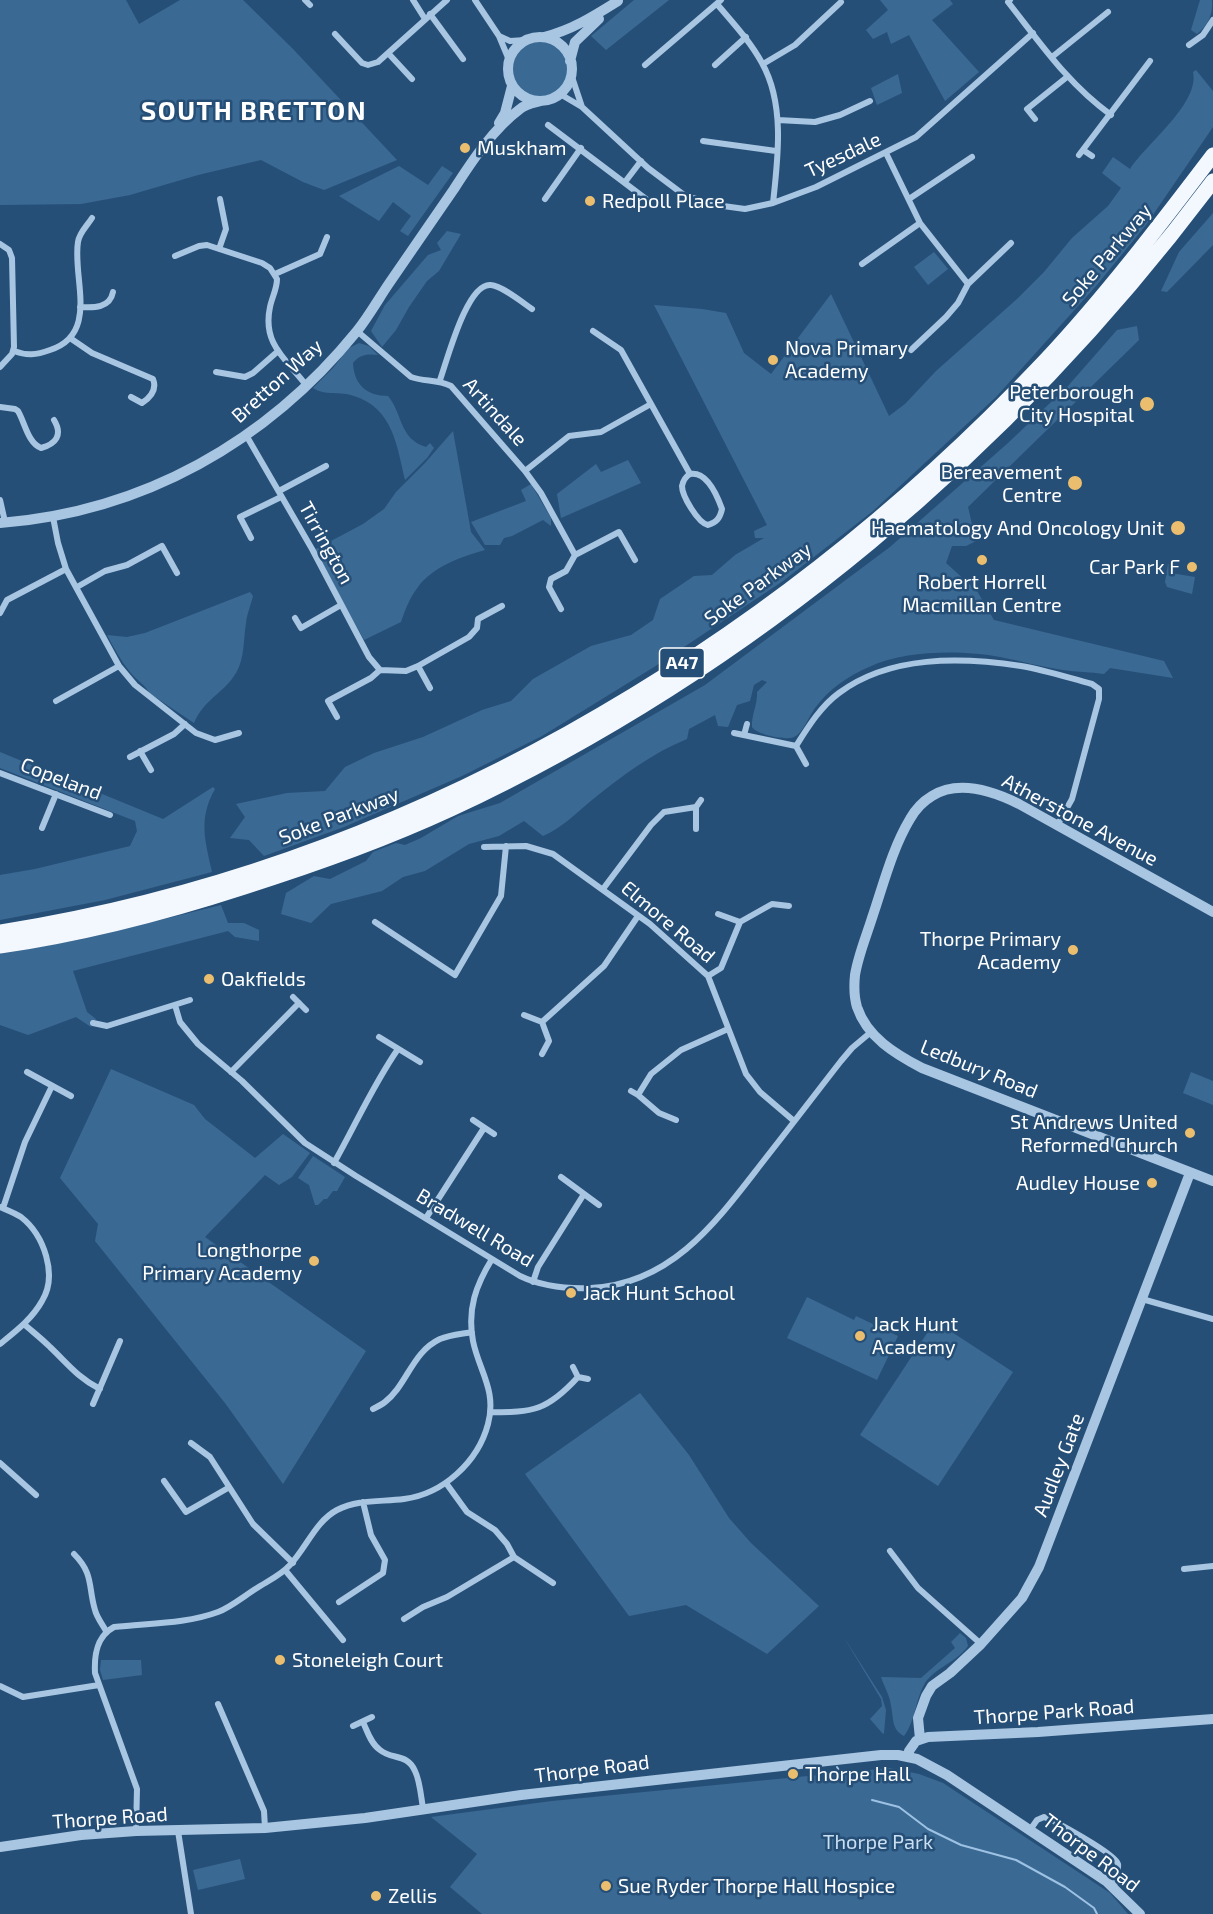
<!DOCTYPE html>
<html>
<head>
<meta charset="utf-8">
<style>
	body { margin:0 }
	canvas { display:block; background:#264f77 }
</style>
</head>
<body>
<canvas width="1213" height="1914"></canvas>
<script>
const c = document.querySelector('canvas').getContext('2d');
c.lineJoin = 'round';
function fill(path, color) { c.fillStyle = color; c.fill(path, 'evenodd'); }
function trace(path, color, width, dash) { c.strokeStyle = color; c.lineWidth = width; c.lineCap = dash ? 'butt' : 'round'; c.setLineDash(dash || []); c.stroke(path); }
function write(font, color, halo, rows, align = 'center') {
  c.font = font + ' "Exo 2",sans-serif'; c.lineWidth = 5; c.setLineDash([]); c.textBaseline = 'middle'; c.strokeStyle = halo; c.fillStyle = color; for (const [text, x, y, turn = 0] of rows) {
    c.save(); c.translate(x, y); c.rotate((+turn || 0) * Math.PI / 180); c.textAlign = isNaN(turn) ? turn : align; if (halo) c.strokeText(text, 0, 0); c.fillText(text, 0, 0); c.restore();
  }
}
fill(new Path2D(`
	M0 0H126L139 24 180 0H243L293 49 397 160 324 190 303 182 261 160 198 175 130 195 81 204 0 205Z
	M634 0H669L606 50 591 36Z
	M880 0H950L953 4 932 20 979 72 945 101 909 35 891 44 887 32 873 39 866 30 888 10Z
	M1200 0H1212C1213 15 1208 25 1197 34L1191 30Z
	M508 69a32 32 0 1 1 64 0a32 32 0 1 1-64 0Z
	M1196 70 1213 91V127L1146 225 1096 286 996 397 873 511 783 581 654 667 542 736 462 776 344 827 264 856 249 840 230 838 245 817 236 804 287 793 325 791 345 767 374 753 423 737 482 710 511 701 533 679 591 646 631 635 653 620 660 599 694 576 712 575 735 555 764 538H755L754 531 767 525 654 305 702 309 726 313 744 353 771 374 831 294 889 416 905 404 936 371 1017 299 1044 272 1072 238 1108 206 1121 188 1102 173 1113 157 1130 169C1147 143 1200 103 1193 72Z
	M898 74 902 93 877 105 871 88Z
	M399 166 428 185 442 166 453 173 408 236 400 231 411 216 393 202 379 221 339 196Z
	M1213 213V245L1167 292 1161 291 1179 252Z
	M447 231 461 234 439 271 427 281 409 307 396 330 382 347 371 331 385 305 428 255 441 250 437 243Z
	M934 252 948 269 928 285 914 267Z
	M1137 326 1139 340 968 507 976 541 966 546H952L946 563 977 591 994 620 1164 661 1173 678 1110 668 1104 674C1090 672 1077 672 1063 670 1042 667 1021 661 1000 657 962 650 905 650 869 667 848 676 829 689 815 708 809 716 803 733 794 737 786 741 755 734 752 727 751 715 758 704 757 692L767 682 762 680 754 685 750 701 737 705 728 727 718 726 715 715 689 729 687 739C652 753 622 776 592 800 576 813 562 828 543 836L524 821 499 836 469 844 425 871 403 877 382 891 331 904 311 923 281 914 286 893 314 876 330 879 366 861 373 852 396 843 405 845 421 838 458 816 500 803 705 685 890 547 1008 443 1068 386 1117 330Z
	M359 343 369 346 378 355C368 354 360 354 353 363 354 385 367 396 388 396 403 414 399 439 426 447L430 443 434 448 427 458 405 480C397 446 393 408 354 396 341 391 325 396 313 388L333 368 349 348Z
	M453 431 471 532 485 550C463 556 432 567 418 587 410 597 405 610 401 622L364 640 314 550 363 524 384 509 396 492 425 463Z
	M628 460 641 483 561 518 557 494 596 464 601 472Z
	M531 484 551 518V526L543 520 512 536 504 538 500 545H485L471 522 526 501 521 490Z
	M1168 564H1172L1171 573 1195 577 1192 594 1167 587 1165 582Z
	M250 592 253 596C251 605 247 613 246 623 243 641 245 657 236 673 224 693 204 699 194 723L149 693C145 684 136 680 130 672 121 661 114 648 107 635L127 637 145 633Z
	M0 752 163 819 213 787 215 789C198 819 205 840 212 872L105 900 0 920V875L35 869 130 846 137 831 135 821 0 768Z
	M221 905 228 923H244L259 930V941L235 937 228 931 73 971 87 1012 96 1019 91 1027 76 1017 28 1035 0 1025V954L83 939Z
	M111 1069 194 1105 205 1119 255 1158 283 1134 310 1153 292 1177 279 1185 265 1175 205 1237 366 1351 283 1484 225 1403 95 1241 98 1224 60 1178Z
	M1191 1072 1213 1081V1105L1183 1093Z
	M313 1156 345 1177 337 1191H333L327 1199H324L318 1205H315L309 1185 298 1178Z
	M807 1297 854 1320 856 1316 898 1336 877 1380 787 1338Z
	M935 1321 1013 1372 938 1486 860 1435Z
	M640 1393 689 1455 729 1518 751 1543 819 1606 767 1654 686 1605 629 1616 525 1474Z
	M960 1633 966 1638 968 1646C957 1662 936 1667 925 1683 915 1700 916 1720 904 1736 891 1729 894 1719 891 1706 890 1696 884 1686 881 1677L921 1678 955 1648 951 1642Z
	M843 1636 882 1697 886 1710 884 1733 883 1734 870 1719 882 1706 881 1699Z
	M101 1660H141L142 1675 103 1680 100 1670Z
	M890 1768 919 1774 943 1783 1110 1893 1128 1914H482L450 1887 477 1854 431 1817 552 1801Z
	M240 1859 245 1879 198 1890 193 1870Z`), '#3a6994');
trace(new Path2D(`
	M837 1767 842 1775
	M872 1800 899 1807 928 1829 961 1845 1016 1860 1065 1887 1094 1908 1097 1914`), '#9dc2e3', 2);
trace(new Path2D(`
	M305 0 310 5
	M413 0 425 19
	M475 0 499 36 509 60
	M1010 0 1008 2C1041 44 1068 84 1111 115
	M717 4C733 23 750 41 762 63 785 104 778 158 773 203
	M430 14 463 59
	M335 34 362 63 368 65 378 62 447 0
	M499 36 510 41 526 40
	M1189 45 1203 35 1213 20
	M388 53 412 79
	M1052 57 1108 12
	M763 64 795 45 841 2
	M645 65 721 0
	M715 65 746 37
	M571 74 582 107
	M560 94 582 107 648 168 684 195 716 205 745 209 773 203 816 187 916 137 1033 33
	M1035 119 1027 109 1067 77
	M778 120 815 122 840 115 870 101
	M548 125 646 199
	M703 141 776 151
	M1083 150 1092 156
	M886 153 920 223 968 284
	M1079 155 1150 61
	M625 182 641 161
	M545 199 581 148
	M909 199 972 157
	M0 244 9 250 12 258 14 347 12 354 0 367
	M219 249 226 229 220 199
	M175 256 199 246 207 245 262 263 270 268 277 279C277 289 272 297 270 307 262 344 286 359 306 385
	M862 264 920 223
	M275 274 320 254 327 237
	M80 307C94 308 110 308 113 292
	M357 331 411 377C425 382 437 379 451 386L525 471 541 493 575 555
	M593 331 621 350 690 474C707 471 717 495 722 509 720 518 717 522 708 525 698 523 682 496 682 486 683 481 685 477 690 474
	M70 338 92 353 153 379C157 389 151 397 142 403L131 397
	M911 350 946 317 958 303 968 284 1011 243
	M14 351C27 356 36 355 50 350 100 334 72 277 78 242 79 233 87 226 92 218
	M216 372 245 377 253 373 277 352
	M440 380C447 361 467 282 491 285 502 286 522 302 532 309
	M0 407 15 409 18 411C25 423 28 443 41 448 56 444 63 435 54 420
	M246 435 312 549 369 657 380 670 406 671 418 666 469 637 477 628 478 619 502 606
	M525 471 569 436 601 432 651 404
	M279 491 326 466
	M0 500 5 522
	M53 517 58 543 66 569 119 666 135 685 196 733 215 740 239 733
	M251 538 240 517 281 497
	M77 587 105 571 127 565 162 546 177 573
	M561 609 549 587 551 579 566 571 575 555 619 532 635 560
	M0 613 7 600 66 569
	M295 618 301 628 341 605
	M418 666 430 688
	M56 701 119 666
	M337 717 328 701 371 678 380 670
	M734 733 796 746
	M744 735 747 724
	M796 746C808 727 821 706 839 693 890 655 961 657 1021 666 1045 670 1069 678 1092 684L1099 689V699L1072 799 1058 824
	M796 746 806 764
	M140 751 151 770
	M130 757 174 734 185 724
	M0 773 110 815
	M42 828 56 794
	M696 829V807L701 800
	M484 847 526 846 553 854 650 924 708 976 746 1074 760 1092 794 1121
	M603 889 651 825 664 812 696 807
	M718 914 740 922
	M375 922 455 975 501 896 506 846
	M708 976 721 968 740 922 772 904 789 906
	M293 997 306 1010
	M175 1005 180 1022 198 1044 242 1081 305 1143 356 1176 520 1276C543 1287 566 1289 591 1288 674 1284 719 1218 765 1159 791 1126 816 1093 841 1061L852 1048 871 1032
	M524 1015 542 1022 549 1041 542 1054
	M542 1022 604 966 638 916
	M93 1023 107 1026 190 1000
	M379 1037 420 1062
	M27 1072 71 1096
	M231 1072 299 1003
	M631 1091 638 1095 659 1113 676 1120
	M638 1095 651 1074 681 1050 728 1029
	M473 1120 494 1134
	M334 1163C356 1124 373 1085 398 1049
	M561 1177 599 1205
	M0 1207C7 1210 15 1213 21 1217 44 1235 58 1275 42 1301 32 1319 16 1331 0 1344
	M3 1208 25 1142 52 1086
	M426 1218 484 1128
	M533 1282 538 1267 584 1194
	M1142 1299 1213 1319
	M25 1325C33 1332 42 1339 50 1347 67 1363 78 1378 100 1389
	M573 1367 578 1377 588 1379
	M93 1404 120 1341
	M373 1409C377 1407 381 1405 385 1402 407 1385 412 1352 440 1339 450 1335 462 1334 472 1332
	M490 1412C533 1413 548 1410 578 1377
	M191 1443 210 1457 253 1524 293 1563
	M0 1463 36 1495
	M164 1481 186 1512 228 1488
	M446 1483 467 1512 495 1530 507 1544 514 1557 553 1583
	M890 1551 918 1588 981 1644
	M74 1554C94 1574 88 1587 95 1610 97 1618 103 1625 106 1631
	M1184 1569 1213 1566
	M285 1570 343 1640
	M339 1602 383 1573 385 1560 371 1535 363 1502
	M404 1619 423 1607 447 1597 514 1557
	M0 1686 23 1697 99 1685
	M218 1704 264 1811 265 1828
	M363 1722C367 1731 371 1744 380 1750 392 1760 407 1753 415 1771 420 1781 421 1797 423 1808
	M353 1726 372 1717
	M1030 1830 1037 1820 1044 1817C1055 1821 1116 1854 1118 1864 1119 1870 1115 1881 1114 1887
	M136 1831 137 1789 95 1673C94 1654 97 1636 114 1627 148 1623 186 1624 218 1612 231 1607 244 1596 257 1588 268 1581 281 1575 290 1565 306 1548 316 1521 337 1510 358 1499 382 1502 404 1499 443 1494 478 1462 488 1424 497 1390 479 1371 473 1341 467 1309 476 1285 492 1259
	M178 1831 191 1914`), '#a8c6e2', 6);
trace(new Path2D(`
	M544 37C572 30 594 16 618 1
	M508 69a32 32 0 1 1 64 0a32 32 0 1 1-64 0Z
	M570 61 575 42 599 19
	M499 123 505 113 512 86
	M0 523C143 512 267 442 357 331 369 316 379 298 390 282 411 251 433 220 454 189 472 161 493 129 520 109 526 104 534 103 541 101
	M1213 912 1019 804C993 791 959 779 932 796 922 802 915 810 910 819 892 849 883 886 872 918 866 937 858 956 855 975 854 985 854 997 857 1007 867 1037 895 1054 922 1068L1213 1181
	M920 1739 918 1718 926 1696 932 1686 950 1673 981 1644 1022 1598 1039 1567 1190 1173
	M909 1757V1751L916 1741 928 1737 1038 1732 1213 1719
	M0 1847 81 1835 136 1831 265 1828 365 1818 521 1795 881 1755H898L917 1759 947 1775 1106 1881 1140 1914`), '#a8c6e2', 10);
trace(new Path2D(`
	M0 932C400 869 767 655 1044 362 1105 297 1159 226 1213 155
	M0 946C83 934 164 913 244 887 314 865 384 840 451 809 753 668 1014 447 1213 181`), '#f3f8fe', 15);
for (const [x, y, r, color] of [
	[465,148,6,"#eabe6e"],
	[590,201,6,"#eabe6e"],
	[773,360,6,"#eabe6e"],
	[1147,404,8,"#eabe6e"],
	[1075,483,8,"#eabe6e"],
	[1178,528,8,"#eabe6e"],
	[982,560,6,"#eabe6e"],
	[1192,567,6,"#eabe6e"],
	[1073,950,6,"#eabe6e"],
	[209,979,6,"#eabe6e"],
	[1190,1133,6,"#eabe6e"],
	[1152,1183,6,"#eabe6e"],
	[314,1261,6,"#eabe6e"],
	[571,1293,6,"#eabe6e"],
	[860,1336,6,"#eabe6e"],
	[280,1660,6,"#eabe6e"],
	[793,1774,6,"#eabe6e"],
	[606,1886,6,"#eabe6e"],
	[376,1896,6,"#eabe6e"]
]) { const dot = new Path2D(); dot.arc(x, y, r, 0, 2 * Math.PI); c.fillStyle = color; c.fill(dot); trace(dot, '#264f77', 2); }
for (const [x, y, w] of [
	[682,663,45]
]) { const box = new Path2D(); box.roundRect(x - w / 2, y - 15, w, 30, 4.5); c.fillStyle = '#264f77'; c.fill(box); trace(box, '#fff', 1.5); }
write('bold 18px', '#fff', null, [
	["A47",682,663]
]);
write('20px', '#fff', '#264f77', [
	["Muskham",477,148],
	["Redpoll Place",602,201],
	["Nova Primary",785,348],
	["Academy",785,371],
	["Peterborough",1134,392,"right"],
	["City Hospital",1134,415,"right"],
	["Bereavement",1062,472,"right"],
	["Centre",1062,495,"right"],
	["Haematology And Oncology Unit",1164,528,"right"],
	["Car Park F",1180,567,"right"],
	["Robert Horrell",982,582,"center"],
	["Macmillan Centre",982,605,"center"],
	["Thorpe Primary",1061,939,"right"],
	["Academy",1061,962,"right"],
	["Oakfields",221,979],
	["St Andrews United",1178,1122,"right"],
	["Reformed Church",1178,1145,"right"],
	["Audley House",1140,1183,"right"],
	["Longthorpe",302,1250,"right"],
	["Primary Academy",302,1273,"right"],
	["Jack Hunt School",583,1293],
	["Jack Hunt",872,1324],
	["Academy",872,1347],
	["Stoneleigh Court",292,1660],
	["Thorpe Hall",805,1774],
	["Sue Ryder Thorpe Hall Hospice",618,1886],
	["Zellis",388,1896]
], 'left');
write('20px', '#fff', '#264f77', [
	["Tyesdale",843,155,-25],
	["Soke Parkway",1107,255,-50],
	["Bretton Way",277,381,-42],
	["Artindale",495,412,48],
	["Tirrington",326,543,61],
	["Soke Parkway",758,584,-36],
	["Copeland",61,779,21],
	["Soke Parkway",339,816,-21],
	["Atherstone Avenue",1080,820,28],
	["Elmore Road",668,922,40],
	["Ledbury Road",979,1069,22],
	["Bradwell Road",475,1228,31],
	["Audley Gate",1059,1465,-69],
	["Thorpe Park Road",1054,1712,-4],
	["Thorpe Road",592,1769,-7],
	["Thorpe Road",110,1818,-4],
	["Thorpe Road",1091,1853,37]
]);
write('20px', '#cadff2', '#264f77', [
	["Thorpe Park",878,1842]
]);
c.letterSpacing = '1.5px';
write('bold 26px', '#fff', '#264f77', [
	["SOUTH BRETTON",254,111]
]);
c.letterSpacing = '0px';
</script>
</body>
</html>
